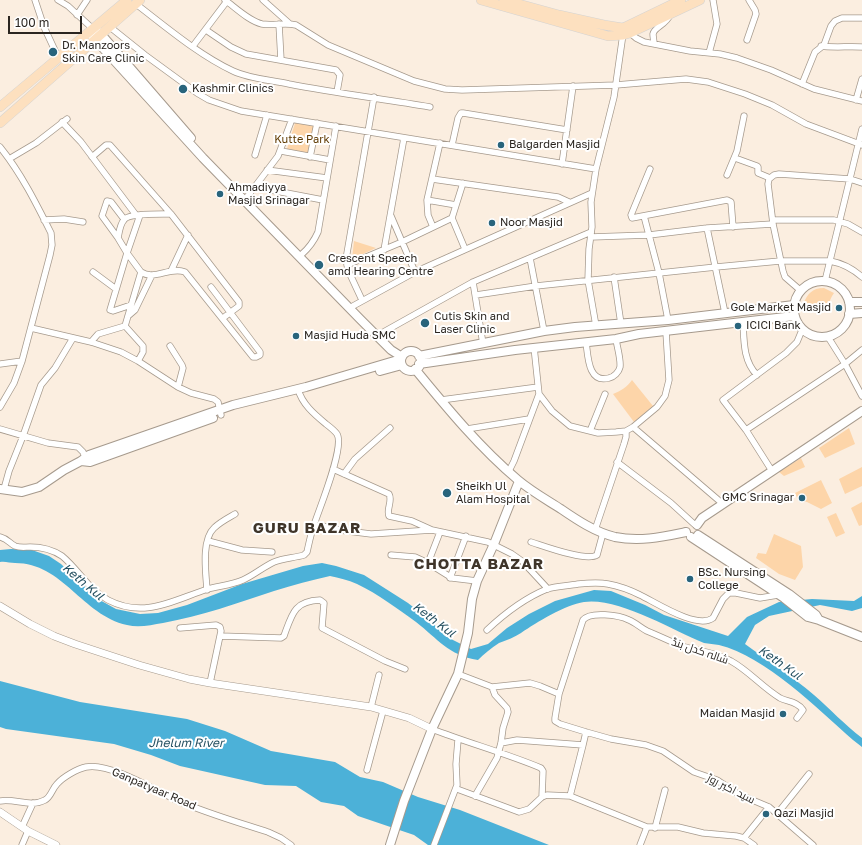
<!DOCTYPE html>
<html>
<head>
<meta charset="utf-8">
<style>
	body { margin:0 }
	#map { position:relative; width:862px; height:845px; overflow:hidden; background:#fbeee0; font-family:"Golos Text",sans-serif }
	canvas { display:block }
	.scale { position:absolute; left:8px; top:16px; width:74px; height:18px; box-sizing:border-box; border:2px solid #2a2520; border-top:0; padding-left:5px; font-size:12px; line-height:14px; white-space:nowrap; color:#2a2520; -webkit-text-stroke:3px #fff; paint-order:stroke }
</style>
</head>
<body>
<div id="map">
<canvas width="862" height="845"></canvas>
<div class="scale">100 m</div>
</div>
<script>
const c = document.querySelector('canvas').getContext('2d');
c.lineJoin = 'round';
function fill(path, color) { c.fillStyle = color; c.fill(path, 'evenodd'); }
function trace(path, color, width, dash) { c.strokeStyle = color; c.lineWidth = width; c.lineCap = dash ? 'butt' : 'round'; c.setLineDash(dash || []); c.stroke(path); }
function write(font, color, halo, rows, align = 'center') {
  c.font = font + ' "Golos Text",Cairo,sans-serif'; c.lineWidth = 4; c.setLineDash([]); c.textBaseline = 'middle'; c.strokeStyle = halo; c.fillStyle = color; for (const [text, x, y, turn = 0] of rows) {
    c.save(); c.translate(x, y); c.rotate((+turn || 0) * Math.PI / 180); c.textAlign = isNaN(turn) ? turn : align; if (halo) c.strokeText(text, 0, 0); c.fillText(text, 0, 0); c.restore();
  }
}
fill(new Path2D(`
	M296 120 317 123 310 157 286 152Z
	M354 241 376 248 352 259Z
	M824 288 834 293C829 300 830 303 827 310H815L803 305C807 294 812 288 824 288Z
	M632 380 653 406 634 422 613 394C621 391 627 387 632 380Z
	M849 428 855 444 825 458 819 448Z
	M801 458 805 467 784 476 779 472Z
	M862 467V486L845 494 839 479Z
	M821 480 832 503 821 509 807 502 798 500 795 493Z
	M862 502V525L859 526 851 508Z
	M836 513 845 533 836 537 827 517Z
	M774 534 801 546 803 567 795 580 779 574 756 558 758 553 766 554Z`), '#fdd5a9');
fill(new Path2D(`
	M11 549 32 550 49 556 61 564 98 599 116 609 140 614 158 613 187 605 242 584 303 566 322 563 336 566 364 575 408 603 431 621 445 636 471 649 488 644 507 628 529 614 555 601 594 590 611 591 645 605 664 615 728 636 747 617 779 602 812 599 854 601 862 596V608L852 611 820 605 769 616 755 625 745 644C768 661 792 676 814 695 830 709 845 725 862 738V747L853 740C818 709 765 656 719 645 714 644 709 644 704 643 672 630 618 597 584 602 565 605 537 622 521 633 515 637 507 640 499 643 491 648 484 654 478 660 448 655 438 639 416 622 398 609 378 594 357 584 348 580 339 578 330 576 312 580 293 585 274 591 238 603 201 616 163 623 151 625 139 628 127 625 82 615 63 563 15 563 10 563 5 561 0 562V550Z
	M0 681 80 702 187 719 225 731 271 751 335 762 360 777 383 782 418 797 460 810 549 845H428L414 835 358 816 344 806 321 802 296 786 265 785 180 766 151 755 114 744 6 729 0 727Z`), '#4cb1d8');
const minor = new Path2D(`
	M35 0 44 27 58 57
	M58 0 68 6 93 29
	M225 0C236 8 249 21 262 24 273 26 285 22 296 25L328 45 414 81 445 89 462 90 616 85 686 79 708 82 745 94 772 105 806 124 862 145
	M263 0 290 24
	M136 4C166 27 199 55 233 71 250 79 271 80 289 84 336 93 383 99 430 107
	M77 15 87 0
	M279 24 281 60
	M110 27 145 55 197 93 209 100 241 111 596 169
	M206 30 231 47 246 54 336 70 340 75 337 92
	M630 33 636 38 644 42 690 51 720 54 737 58 771 70 814 89 862 101
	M747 40 756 14 755 10 749 0
	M654 44C654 41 653 37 653 34 654 27 666 25 670 15
	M193 46 227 1
	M821 46C835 48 848 46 862 47
	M709 53 717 24 713 0
	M802 84 815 52 824 45 831 26 835 21 842 18H862
	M856 100 862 79
	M62 122 81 142 136 215
	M452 145 458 118 461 113H463L567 130
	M0 147C21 173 36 203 51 233L52 245 50 255 22 361 14 383 0 407
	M281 151 330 160
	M255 155 267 115
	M92 157 106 145H110L171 214 239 302V306L223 318
	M310 157 317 123
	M735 158 757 166 758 167V173L770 178
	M9 159 36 143 67 119
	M562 164 573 86
	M650 169 631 215 632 218 727 200 731 202 733 227
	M267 170 327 178
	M727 175 737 151 744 116
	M432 179 558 197 569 202
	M463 183 452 218 465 249
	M255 187 323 200
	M247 197 278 156 292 119
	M427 200 456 205
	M171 214C162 214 128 213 124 220 120 224 119 233 118 238L127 253 141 272C154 281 170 266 185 272L253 357H256L260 355V352L211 287
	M391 216 415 272
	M644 216 659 273 668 320
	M44 220 64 219 83 222
	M773 220H834L848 224 862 232
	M433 227 428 215 427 200 440 143
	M707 228 725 313
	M591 237 649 235 707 228 773 224
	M118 238 102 216 107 201 111 202 124 219
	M384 250 404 138
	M302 254C310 247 314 241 318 232L336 126
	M530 258 544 331
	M347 265 402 242 452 218
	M171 271 188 235
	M93 272 116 289
	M614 277 621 324
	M825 281 862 129
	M473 282 483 344
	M800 290 785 277 783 271 773 224 768 184 769 179 774 175 779 174 850 179 862 183
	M476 295 536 286 716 267 780 261H830C841 263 853 269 862 277
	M362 300 348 270 346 259 374 97
	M131 305 113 311 110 310 127 253 140 215
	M353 306 415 272 592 193
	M128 316 135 310 152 275
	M743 322C744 340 743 361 757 375
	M125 326 141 272
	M596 326 588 280 589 249 592 227 591 202 596 169 614 97 623 34
	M31 328 91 342 121 352 138 361 178 387 191 393 214 399 218 402 221 415
	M380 334 473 282 591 232
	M828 337 845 364 862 396
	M91 342 98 334 125 326 143 346V352L138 361
	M586 342C588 356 588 384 609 378 614 377 619 372 620 367 621 359 617 347 616 339
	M170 346 182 365 183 368 178 387
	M534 347 539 394 552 411 570 426 598 433 616 432 626 431 633 427 657 407 665 396 669 380 666 332
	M0 364 22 361
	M441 400 538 387
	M633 427 723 504
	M0 429 48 443 78 447 83 452 85 457
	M467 429 529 419
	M746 430 845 364 862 350
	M590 431 605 394
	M617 462 671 503 694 524
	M333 469 389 494C393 501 386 509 389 516L412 521 432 530
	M509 471 514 461 539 394
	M772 471 746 430 723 400 786 353 797 342 802 330
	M344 474 355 459 390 428
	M4 489 9 471 23 436 41 385 55 368 73 338
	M314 524 339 530 371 534 432 530 488 542 512 554 522 561 548 589
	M595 530 624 444 626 437V431
	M0 537C8 539 9 543 15 546 20 548 25 547 30 547 41 547 53 550 62 556 79 570 88 589 108 600 145 619 173 600 208 589 219 586 232 585 243 580 254 575 263 567 274 562 284 558 294 558 304 555L307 552C309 543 311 533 314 525 319 509 345 447 337 434 334 430 330 427 326 424 314 414 302 404 298 389
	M208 541 242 550 272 552
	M531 542C544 546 586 562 597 555L603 533
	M391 555 415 557 428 563 452 578 477 581
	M428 563 440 532
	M450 578 466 536
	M207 590C206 574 201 540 214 528 220 522 228 518 235 514
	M180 628 216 625 220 627 221 631 210 683
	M487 630C504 614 525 598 547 589 557 586 568 586 578 584 588 583 598 582 608 584 619 586 630 590 640 595 655 602 697 630 713 618L723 599 729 593H736L760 598 778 595
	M220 636 281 638 284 636C292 614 294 601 320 600L324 603 322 628 385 661 405 669
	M458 674 492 687 530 683 540 686 559 694
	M371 707 379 675
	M797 718 803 710C797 701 787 702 780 698 762 687 749 671 731 661 716 652 698 651 681 646 670 641 659 636 647 631 641 628 636 623 629 620 619 615 590 611 583 620L559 694 555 718V721L560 724 586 732 611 739 646 745 663 751 694 772 717 780 738 794 769 807 813 845
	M432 729C468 743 505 753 541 768L543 771 542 797
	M501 743 517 740 583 745 586 732
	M367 770 383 711
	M457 789 519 812 529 809 542 797 547 795 570 796 647 827H678L703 833 736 836 744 838 754 845
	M475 796 497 758 501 743 503 728 508 712 507 708 495 695 492 687
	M570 796 583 745
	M0 801C15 798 30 808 45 800 51 797 52 789 57 784 63 777 77 769 86 767 109 762 155 790 176 800 206 813 237 822 268 832L281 838 291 845
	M777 814 809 774
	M22 827 33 803
	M655 828 665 790
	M744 838 769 807
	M22 845 28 831
	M434 845 457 785 456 764 458 740
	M640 845 647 827`);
const tertiary = new Path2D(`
	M0 606 30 624 54 636 75 644 139 665 189 679 210 683 371 707 409 718 432 729
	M0 812 28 831 56 845`);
const secondary = new Path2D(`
	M97 31 101 34 191 138
	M91 35 203 158 360 319 391 350 402 357
	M794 309a28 28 0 1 1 56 0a28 28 0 1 1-56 0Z
	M849 302H862
	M849 314 862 313
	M401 361a10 10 0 1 1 20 0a10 10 0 1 1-20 0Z
	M419 356 544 331 575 327 668 320 794 305
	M419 364 515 350 616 339 639 334 794 316
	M415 369C447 408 480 448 518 480 531 491 547 500 561 509 577 520 595 532 615 537 640 542 662 537 686 532
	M380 371 402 365
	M81 461 90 462 213 418
	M0 489 22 492 39 487 64 470 81 461 89 455 233 405 306 387 401 359
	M697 525 702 518 862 411
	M698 535 789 594 816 615 819 620 862 637
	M691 537 784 598 808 617 819 620
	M390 845 404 801 432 729 458 674 468 633 472 599 477 581 494 544 519 481`);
const primary = new Path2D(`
	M481 0 608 36 623 35 630 33 700 0
	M504 0 559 15 604 25 623 28 681 0
	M0 107 127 0
	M0 123 140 0`);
trace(minor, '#a69a8d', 7);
trace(tertiary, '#a69a8d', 8);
trace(secondary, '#a69a8d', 10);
trace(primary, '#d4d3d2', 10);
trace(minor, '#fff', 5.5);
trace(tertiary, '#fff', 7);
trace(secondary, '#fff', 8);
trace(primary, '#fde0bf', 9);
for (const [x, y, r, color] of [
	[53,52,5,"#28647c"],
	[183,89,5,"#28647c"],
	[501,145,4,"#28647c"],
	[220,194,4,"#28647c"],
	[492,223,4,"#28647c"],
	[319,265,5,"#28647c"],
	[839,308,4,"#28647c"],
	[425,323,5,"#28647c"],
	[738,326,4,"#28647c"],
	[296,336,4,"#28647c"],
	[447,493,5,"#28647c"],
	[802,498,4,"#28647c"],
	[690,579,4,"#28647c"],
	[783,714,4,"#28647c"],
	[766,814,4,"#28647c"]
]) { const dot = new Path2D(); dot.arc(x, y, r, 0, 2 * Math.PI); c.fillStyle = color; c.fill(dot); trace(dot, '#fff', 1.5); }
write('11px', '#2a2520', '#fff', [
	["Dr. Manzoors",62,46],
	["Skin Care Clinic",62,59],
	["Kashmir Clinics",192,89],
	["Balgarden Masjid",509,145],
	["Ahmadiyya",228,188],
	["Masjid Srinagar",228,201],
	["Noor Masjid",500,223],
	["Crescent Speech",328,259],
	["amd Hearing Centre",328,272],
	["Gole Market Masjid",831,308,"right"],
	["Cutis Skin and",434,317],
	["Laser Clinic",434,330],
	["ICICI Bank",746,326],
	["Masjid Huda SMC",304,336],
	["Sheikh Ul",456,487],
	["Alam Hospital",456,500],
	["GMC Srinagar",794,498,"right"],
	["BSc. Nursing",698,573],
	["College",698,586],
	["Maidan Masjid",775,714,"right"],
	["Qazi Masjid",774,814]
], 'left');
write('11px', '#613c03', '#fff', [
	["Kutte Park",302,140]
]);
write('11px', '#2a2520', '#fff', [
	["شالہ کدل بنڈ",700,651,19],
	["Ganpatyaar Road",154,789,23],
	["سید اکبر روڑ",731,789,27]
]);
write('italic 12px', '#255061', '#fff', [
	["Keth Kul",83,582,40],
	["Keth Kul",434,620,37],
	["Keth Kul",780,663,35],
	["Jhelum River",186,743]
]);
c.letterSpacing = '1px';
write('bold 15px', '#3f352a', '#fff', [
	["GURU BAZAR",307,528],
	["CHOTTA BAZAR",479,564]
]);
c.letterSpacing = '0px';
</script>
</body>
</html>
